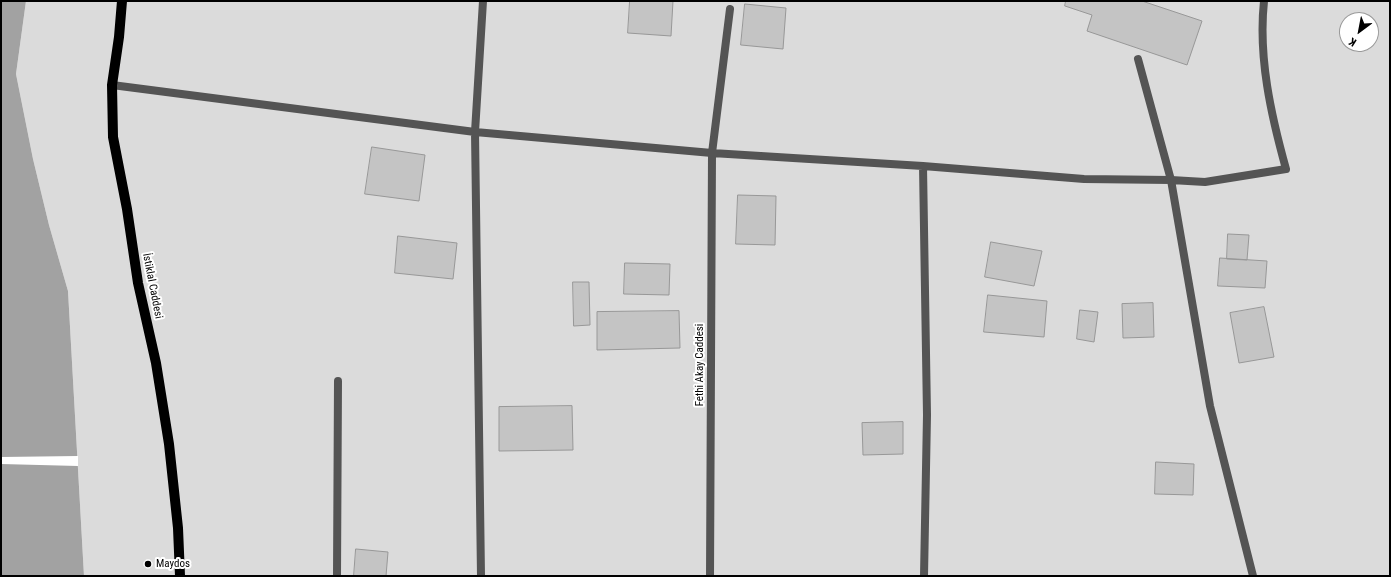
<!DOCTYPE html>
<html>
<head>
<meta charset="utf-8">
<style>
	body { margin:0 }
	#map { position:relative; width:1391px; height:577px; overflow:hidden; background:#fff; font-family:"Roboto Condensed",sans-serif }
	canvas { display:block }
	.frame { position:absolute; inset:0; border:2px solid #000; pointer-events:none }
	.north { position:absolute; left:1339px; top:12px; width:40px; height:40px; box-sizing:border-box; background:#fff; border:1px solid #999; border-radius:50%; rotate:212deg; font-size:11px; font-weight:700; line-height:16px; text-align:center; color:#000 }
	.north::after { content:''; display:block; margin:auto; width:14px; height:18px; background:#000; clip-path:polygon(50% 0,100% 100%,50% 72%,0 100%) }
</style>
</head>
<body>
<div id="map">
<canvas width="1391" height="577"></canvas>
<div class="frame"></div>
<div class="north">K</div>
</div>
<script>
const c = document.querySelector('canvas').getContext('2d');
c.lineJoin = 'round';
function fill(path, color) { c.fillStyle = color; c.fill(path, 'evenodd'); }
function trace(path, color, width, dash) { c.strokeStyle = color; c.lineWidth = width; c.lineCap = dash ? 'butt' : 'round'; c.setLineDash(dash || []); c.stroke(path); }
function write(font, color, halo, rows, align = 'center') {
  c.font = font + ' "Roboto Condensed",sans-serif'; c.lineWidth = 4; c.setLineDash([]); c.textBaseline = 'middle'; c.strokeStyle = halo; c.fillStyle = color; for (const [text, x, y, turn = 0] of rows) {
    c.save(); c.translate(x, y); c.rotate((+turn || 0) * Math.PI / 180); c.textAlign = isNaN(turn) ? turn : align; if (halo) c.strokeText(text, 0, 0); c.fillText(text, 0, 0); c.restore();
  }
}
fill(new Path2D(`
	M26 1H1390V576H84L68 291 49 225 33 159 16 74ZM1347 20H1371V44H1347Z`), '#dbdbdb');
fill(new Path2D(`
	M1 1H26L16 74 33 159 49 225 68 291 84 576H1Z`), '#a2a2a2');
fill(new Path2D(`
	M78 456V466L1 464V457Z`), '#fff');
const building = new Path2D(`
	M630 1H673L671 36 628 33Z
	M1066 1H1142L1202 21 1187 65 1087 31 1092 15 1065 6Z
	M745 4 786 8 783 49 741 45Z
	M372 147 425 155 419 201 365 194Z
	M738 195 776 196 775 245 736 244Z
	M1228 234 1249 235 1247 260 1227 259Z
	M398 236 457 243 453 279 395 273Z
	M991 242 1042 251 1034 286 985 277Z
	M1220 258 1267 261 1265 288 1218 286Z
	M625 263 670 264 669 295 624 294Z
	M573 282H589L590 325 574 326Z
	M988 295 1047 301 1044 337 984 332Z
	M1153 303 1154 337 1123 338 1122 304Z
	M1264 307 1274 357 1239 363 1230 313Z
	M1080 310 1098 312 1094 342 1077 339Z
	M679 311 680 348 597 350V312Z
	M572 406 573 450 499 451V407Z
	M903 422V454L863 455 862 423Z
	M1156 462 1194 464 1193 495 1155 494Z
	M356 549 388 552 386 576H354Z`);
fill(building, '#c4c4c4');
trace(building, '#989898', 1);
const primary = new Path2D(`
	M122 1 119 37 112 85 113 137 127 209 138 283 156 363 169 444 178 528 180 576`);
trace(primary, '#dbdbdb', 12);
trace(new Path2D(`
	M1138 59 1171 180
	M337 576 338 381`), '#545454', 8);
trace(new Path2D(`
	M112 85 475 132 712 153 923 166 1084 179 1171 180 1210 406 1253 576
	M923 166 927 415 924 576
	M1171 180 1205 182 1286 169C1271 115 1258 57 1264 1
	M481 576 475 132 483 1
	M710 576 712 153 730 9`), '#545454', 8);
trace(primary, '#000', 10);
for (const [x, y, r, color] of [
	[148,564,4,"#000"]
]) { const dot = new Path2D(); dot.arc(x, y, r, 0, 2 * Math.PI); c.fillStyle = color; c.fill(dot); trace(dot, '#fff', 1.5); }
write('11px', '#000', '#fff', [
	["İstiklal Caddesi",152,286,79],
	["Fethi Akay Caddesi",700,365,-90]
]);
write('11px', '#000', '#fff', [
	["Maydos",156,564]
], 'left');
</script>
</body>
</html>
